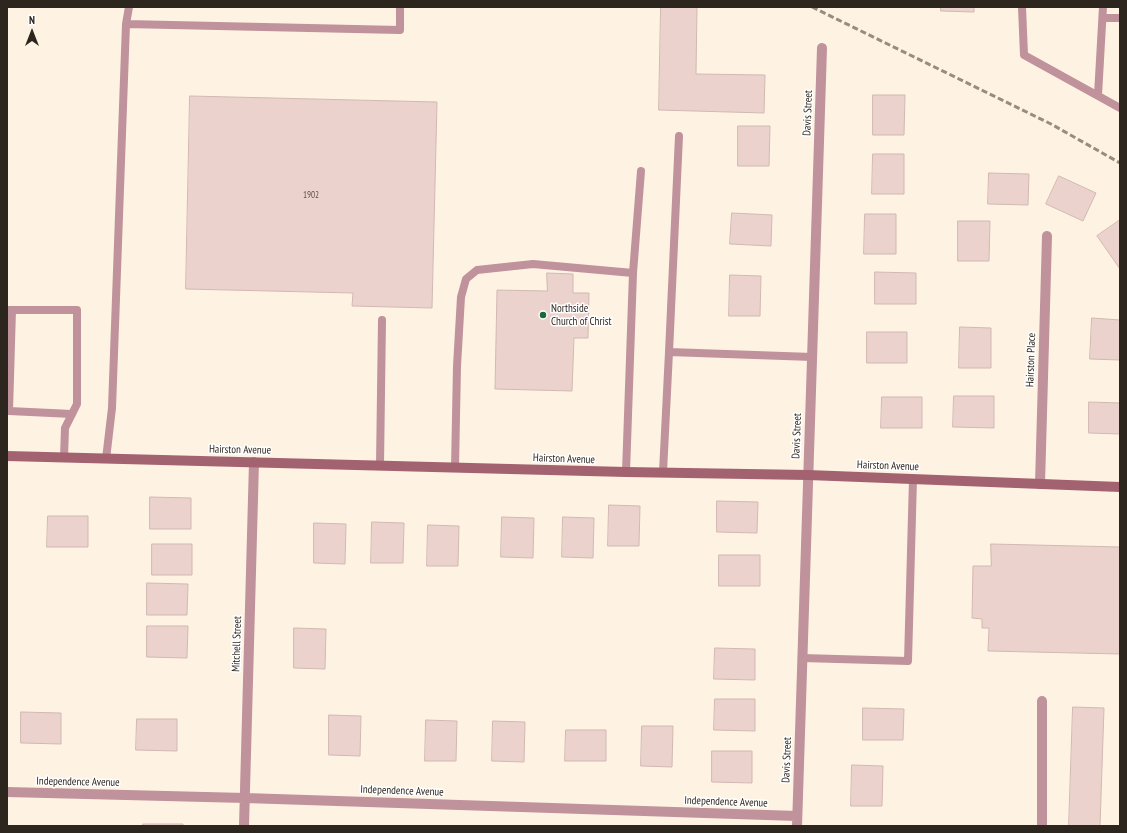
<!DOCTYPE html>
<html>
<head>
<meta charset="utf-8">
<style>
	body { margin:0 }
	#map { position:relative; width:1127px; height:833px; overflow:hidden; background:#fef2e2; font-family:"PT Sans Narrow",sans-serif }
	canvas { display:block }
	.frame { position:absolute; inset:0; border:8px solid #2c261f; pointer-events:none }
	.north { position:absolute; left:12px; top:12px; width:40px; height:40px; -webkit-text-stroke:3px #fff; paint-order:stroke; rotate:0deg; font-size:11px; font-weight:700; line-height:16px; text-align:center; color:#2c261f }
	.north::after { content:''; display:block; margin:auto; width:14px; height:18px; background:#2c261f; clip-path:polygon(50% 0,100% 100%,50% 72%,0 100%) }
</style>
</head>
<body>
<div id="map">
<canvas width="1127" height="833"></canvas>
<div class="frame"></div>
<div class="north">N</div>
</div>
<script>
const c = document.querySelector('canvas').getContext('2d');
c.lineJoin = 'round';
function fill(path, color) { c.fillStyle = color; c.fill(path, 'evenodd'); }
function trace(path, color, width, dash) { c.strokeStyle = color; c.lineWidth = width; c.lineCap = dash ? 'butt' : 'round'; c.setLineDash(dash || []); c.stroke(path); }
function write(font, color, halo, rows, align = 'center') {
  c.font = font + ' "PT Sans Narrow",sans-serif'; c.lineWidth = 3; c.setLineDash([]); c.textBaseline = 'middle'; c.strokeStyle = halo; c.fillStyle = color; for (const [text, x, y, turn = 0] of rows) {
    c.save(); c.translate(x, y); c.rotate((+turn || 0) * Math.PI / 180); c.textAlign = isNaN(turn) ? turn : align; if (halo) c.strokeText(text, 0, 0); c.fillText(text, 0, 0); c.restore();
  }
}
const building = new Path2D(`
	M661 7H697L696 74 765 75 764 113 659 110Z
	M941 7H974V12L941 11Z
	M873 95H905L904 135H873Z
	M190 96 437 102 432 308 352 306 353 293 186 289Z
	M738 126H770L769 166H738Z
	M873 154H904V194H872Z
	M989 173 1029 174 1028 205 988 204Z
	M1059 176 1096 193 1083 221 1046 204Z
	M732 213 772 215 771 246 730 244Z
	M865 214H896V254H864Z
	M1120 220V269L1097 236Z
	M958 221H990L989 261H958Z
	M875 272 916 273V304H875Z
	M547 273 573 274V293H589L588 338H574L572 391 495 389 497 290 547 291Z
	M730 275 761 276 760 316H729Z
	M1092 318 1120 320V360L1090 359Z
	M960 327 991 328V368H959Z
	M867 332H907V363H867Z
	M954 396H994V428L953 427Z
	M882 397H922V428H881Z
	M1089 402 1120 403V434L1089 433Z
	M150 497 191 498V529H150Z
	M717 501 758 502 757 533 717 532Z
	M609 505 640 506 639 546H608Z
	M48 516H88V547H47Z
	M502 517 534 518 533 558 501 557Z
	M563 517 594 518 593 558 562 557Z
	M372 522 404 523 403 563H371Z
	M314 523 346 524 345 564 314 563Z
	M428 525 459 526 458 566H427Z
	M152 544H192V575H152Z
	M991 544 1120 547V654L988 651 989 628H982V619L972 618 973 566H991Z
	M719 555H760V586H719Z
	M147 583 188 584 187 615H147Z
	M147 626H188L187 658 147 657Z
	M294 628 326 629 325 669 294 668Z
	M715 648 755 649V680L714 679Z
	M715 699H755V731L714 730Z
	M1073 707 1104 708 1100 826H1069Z
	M863 708 904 709 903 740H863Z
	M21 712 61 713V744L21 743Z
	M329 715 361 716 360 756 329 755Z
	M137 719H177V751L136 750Z
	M426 720 457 721 456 761H425Z
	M493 721 525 722 524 762 492 761Z
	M642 726H673L672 767 641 766Z
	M566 730H606V761H565Z
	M712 751H752V783L712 782Z
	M852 765 883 766 882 806H851Z
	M143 824H183V826H143Z`);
fill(building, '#ecd2cc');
trace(building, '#d2b8b2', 1);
trace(new Path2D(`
	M1022 7 1024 55 1120 108
	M1103 18H1120
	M126 24 400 30V7
	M1098 95 1103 7
	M633 273 641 171
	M7 310H77V404L65 428 64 458
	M12 310 9 411 72 414
	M669 352 679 136
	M106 459 112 408 126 24 129 7
	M380 465 382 320
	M455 468 457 366 461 297 466 279 477 270 533 264 633 273 626 472
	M663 472 669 352 812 357
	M802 658 908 661 913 479`), '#c0929b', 8);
trace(new Path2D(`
	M1040 484 1047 236
	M7 792 245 798 797 816
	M244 826 254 462
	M797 826 822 48
	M1042 826V701`), '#c0929b', 10);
trace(new Path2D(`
	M7 456 626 472 808 475 1120 487`), '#a36270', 10);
trace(new Path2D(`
	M812 7 1051 124 1120 163`), '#968d81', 3, [6, 3]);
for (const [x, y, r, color] of [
	[543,315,4,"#1c6938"]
]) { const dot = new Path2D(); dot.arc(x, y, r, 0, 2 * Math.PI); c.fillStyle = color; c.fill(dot); trace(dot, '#fff', 1.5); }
write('9px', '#5c514a', null, [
	["1902",311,195]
]);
write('11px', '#2c261f', '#fff', [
	["Davis Street",808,113,-88],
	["Hairston Place",1031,360,-88],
	["Davis Street",797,436,-88],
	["Hairston Avenue",240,450,1],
	["Hairston Avenue",564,459,2],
	["Hairston Avenue",888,466,2],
	["Mitchell Street",237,644,-88],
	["Davis Street",787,760,-88],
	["Independence Avenue",78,782,1],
	["Independence Avenue",402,791,2],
	["Independence Avenue",726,802,2]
]);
write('11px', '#2c261f', '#fff', [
	["Northside",551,309],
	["Church of Christ",551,322]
], 'left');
</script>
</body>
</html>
